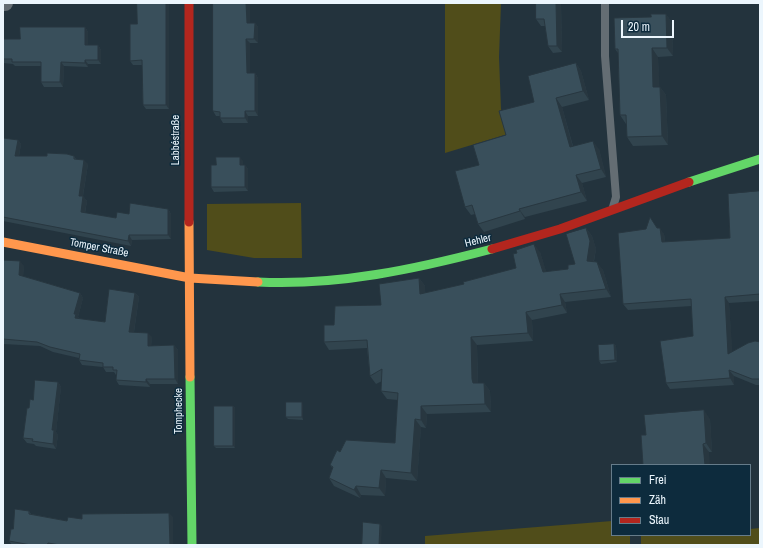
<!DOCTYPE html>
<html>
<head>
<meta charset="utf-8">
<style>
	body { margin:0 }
	#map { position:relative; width:763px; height:548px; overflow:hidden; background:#23333d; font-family:"Archivo Narrow",sans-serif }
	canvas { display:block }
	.frame { position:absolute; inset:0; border:4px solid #ecf6fd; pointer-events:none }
	.legend { position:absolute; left:611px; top:464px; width:140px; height:72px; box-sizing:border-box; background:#0d2b3d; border:1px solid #667c8a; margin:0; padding:5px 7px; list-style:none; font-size:12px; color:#ecf6fd }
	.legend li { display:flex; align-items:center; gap:8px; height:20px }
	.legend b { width:20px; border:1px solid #667c8a }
	.scale { position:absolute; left:621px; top:20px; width:53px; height:18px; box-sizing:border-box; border:2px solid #ecf6fd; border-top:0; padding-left:5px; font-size:12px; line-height:14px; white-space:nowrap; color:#ecf6fd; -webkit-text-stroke:3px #0d2b3d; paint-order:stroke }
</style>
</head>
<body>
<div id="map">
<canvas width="763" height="548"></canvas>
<div class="frame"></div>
<ul class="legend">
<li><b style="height:5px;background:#63d668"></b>Frei</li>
<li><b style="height:5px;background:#ff974d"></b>Zäh</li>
<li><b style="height:5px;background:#b3261e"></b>Stau</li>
</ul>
<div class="scale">20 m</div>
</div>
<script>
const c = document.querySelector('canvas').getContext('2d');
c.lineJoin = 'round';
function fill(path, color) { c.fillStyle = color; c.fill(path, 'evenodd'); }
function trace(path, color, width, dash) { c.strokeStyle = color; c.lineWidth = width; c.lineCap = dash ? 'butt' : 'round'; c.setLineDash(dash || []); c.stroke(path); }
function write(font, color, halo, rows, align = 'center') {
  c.font = font + ' "Archivo Narrow",sans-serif'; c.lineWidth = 3; c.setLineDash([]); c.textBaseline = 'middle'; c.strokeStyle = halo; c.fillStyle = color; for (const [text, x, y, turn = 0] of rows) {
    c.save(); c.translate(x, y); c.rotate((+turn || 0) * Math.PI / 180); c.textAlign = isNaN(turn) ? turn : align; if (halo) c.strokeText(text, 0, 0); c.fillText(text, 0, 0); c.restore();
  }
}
fill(new Path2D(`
	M445 3H501L499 57 501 109 508 134 445 153Z
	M301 203 302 258H254L207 250V204Z
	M612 521V535H630V545H425V536Z
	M760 528V545H641V535H750V529Z`), '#504d1a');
trace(new Path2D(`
	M605 3V56L616 197 613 207`), '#646d73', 8);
trace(new Path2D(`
	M3 3H5`), '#646d73', 16);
trace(new Path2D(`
	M689 182 760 159
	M258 282C337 286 416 269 492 249
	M190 377 192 545`), '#63d668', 9);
trace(new Path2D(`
	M189 222 190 377
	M3 242 190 278 258 282`), '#ff974d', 9);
trace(new Path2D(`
	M189 222V3
	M492 249 560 229 689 182`), '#b3261e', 9);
fill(new Path2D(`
	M137 3H169V109H146L143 105 142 65H133L130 61 137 24Z
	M250 3V23H255L258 27V43H250V73H255L258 78V116H248V123H223L220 118V116H216L213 111Z
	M536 3H561L562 52 553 53 548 46 545 26H541L536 19Z
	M666 14 672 23 673 56 658 57 659 87H660L666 95 668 145 633 146 627 137V124H626L620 115 618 53 615 49 651 17Z
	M85 27 88 32V45H98L101 50V64H88V67L64 66 63 87H44L41 82V66H15L13 64 3 63V39H20Z
	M576 63 581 71 589 100 562 107 573 146 599 149 606 177 582 183 587 201 525 217V219L484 232 478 224 475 214 471 215 465 207 479 165 506 135 534 102Z
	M3 138 18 140 21 144 19 156H74L76 159 88 164 83 196 87 201 85 213 116 218 129 214 168 209 171 214V239L132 240 131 246 3 221Z
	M243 161V165H245L248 169V191L214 192 211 187 216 165Z
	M760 191V301L729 303 732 352 760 342V385H756L734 376V385L670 389 666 383 693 336 692 306 628 310 623 304 658 228 664 234 665 242 730 238Z
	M586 228 592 236 596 249 594 261 603 270 611 297 565 302 567 313 532 320 533 341 477 345 478 383H484L490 391 491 412 427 414 426 428 421 427 417 481 386 478 385 496 361 495 360 498 334 486 329 478 333 469 330 465 340 452 395 443 398 400 387 399 381 391 382 381 376 384 370 376 367 348 329 350 324 342 334 325 381 305 419 278 425 286V293L464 284 516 268 540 252 546 272 568 269 575 264Z
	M3 260 24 266 23 276 80 293 83 298 78 317 80 319 105 322 135 293 139 297 134 332 152 337 151 346 174 345 178 350V384H150V387L119 385 116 380V375L114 372H106L103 367 82 365 79 360V358L53 352 40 346 3 344Z
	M614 344 616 346 617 362 601 364 599 361Z
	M58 382 61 387 56 432 58 435 56 449 36 446 34 444 27 443 23 438 29 408 33 400Z
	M303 405V420L288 419 286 417Z
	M233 406 235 408V448H216L214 446Z
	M710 419 712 452H709L646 435Z
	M29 511 31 514 67 521 82 519 173 517V545H12L9 541 13 529Z`), '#31444e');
fill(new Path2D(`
	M166 3H169V109L166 105Z
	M246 3H250V27L247 23Z
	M556 3H561L562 52 557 46Z
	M666 14 672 23 673 56 667 48Z
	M255 23 258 27V43L254 39Z
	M85 27 88 32V49L85 45Z
	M246 39 250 43V78L247 73Z
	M98 45 101 50V64L98 60Z
	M652 48 658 57 660 95 653 87Z
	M85 60 88 64V67L85 63Z
	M61 62 64 66 63 87 60 82Z
	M576 63 581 71 589 100 583 91Z
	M255 73 258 78V116L255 111Z
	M660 87 666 95 668 145 662 136Z
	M556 98 562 107 575 155 570 147Z
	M245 111 248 116V123L245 118Z
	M18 140 21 144 18 160 15 156Z
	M593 141 599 149 606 177 601 169Z
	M240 157 243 161V169L240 165Z
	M84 160 88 164 82 200 79 196Z
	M245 165 248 169V191L245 187Z
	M576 175 582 183 587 201 581 192Z
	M83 196 87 201 84 216 81 212Z
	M168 209 171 214V239L168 235Z
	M519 209 525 217V219L520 211Z
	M650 217 661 233 660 228 664 234 666 249 662 242Z
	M586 228 592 236 596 249 592 269 587 261Z
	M129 235 132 240 131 246 128 241Z
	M534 244 540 252 549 280 543 272Z
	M20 261 24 266 23 280 19 275Z
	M597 262 603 270 611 297 606 289Z
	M419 278 425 286 426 302 420 294Z
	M80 293 83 298 78 317 80 319 75 318 74 314Z
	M135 293 139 297 133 337 129 332Z
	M560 294 565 302 567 313 562 305Z
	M725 297 729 303 733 360 728 354Z
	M526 312 532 320 533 341 528 333Z
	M148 333 152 337 151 351 148 346Z
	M471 337 477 345 478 388 473 383 472 379Z
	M614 344 616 346 617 362 615 360Z
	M174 345 178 350V384L175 379Z
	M729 370 734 376V385L730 378Z
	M146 379 150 384V387L146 382Z
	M58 382 61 387 56 432 58 435 56 449 53 444 52 430Z
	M484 383 490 391 491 412 485 404Z
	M3 390 5 407 3 404Z
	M302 402 303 405V420L302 417Z
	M233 406 235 408V448L233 446Z
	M421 406 427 414 426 428 421 420Z
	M704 410 710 419 712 452 706 443Z
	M415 419 421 427 417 481 411 473Z
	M703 444 709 452 710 465H705Z
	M381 470 386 478 385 496 379 488Z
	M356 486 361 495 360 498 354 490Z
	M169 513 173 517V545H170Z
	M380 524 382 526 381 545H379Z`), '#283740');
const building = new Path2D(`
	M137 3H166V105H143L142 60 130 61V24H137Z
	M213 3H246L247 23H255L254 39H246L247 73H255V111H245V118H220V112L213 111Z
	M536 3H556L557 46H548L544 19H536Z
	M651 14H666L667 48H652L653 87H660L662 136 627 137 626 115H620L618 49H615L614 18 651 17Z
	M20 27H85V45H98V60H85V63L61 62 60 82H41V62H12V59H3V39H20Z
	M576 63 583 91 556 98 570 147 593 141 601 169 576 175 581 192 519 209 520 211 478 224 472 205 465 207 455 171 479 165 473 145 506 135 499 111 534 102 528 76Z
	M3 138 18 140 15 156H47V153L67 154 74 156V159L84 160 79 196H83L81 212 116 218 117 212 129 214 130 203 168 209V235H129L128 241 3 217Z
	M216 157H240V165H245V187H211V165H216Z
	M760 191V294L725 297 728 354 748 343 755 341 760 342V378L759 379H752L729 370 730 378 666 383 660 341 693 336 691 299 623 304 618 233 646 229 650 217 657 228H660L662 242 730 238 728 194Z
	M586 228 590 241 587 261 597 262 606 289 560 294 562 305 526 312 528 333 471 337 472 379 473 383H484L485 404 421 406V420L415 419 411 473 381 470 379 488 356 486 354 490 329 478 333 467 330 465 337 450 340 452 346 440 395 443 398 393 381 391 382 369 370 376 367 340 324 342V325H334L335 306 381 305 379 284 419 278 420 294 464 284 463 282 516 268 513 254 517 253 516 250 534 244 543 272 568 269V265L575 264 566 234Z
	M3 260 20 261 19 275 80 293 74 314H76L75 318 105 322 109 289 135 293 129 332 148 333V346L174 345 175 379H146V382L116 380 117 370H113V367H103V363L79 360 80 354 50 347 37 342 3 339Z
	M614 344 615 360 599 361 598 345Z
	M35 380 58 382 52 430H54L53 444 32 441 33 439 23 438 27 408H29L30 399 33 400Z
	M286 402H302V417H286Z
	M214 406H233V446H214Z
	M704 410 706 443 703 444 705 465H643L641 435H646L644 415Z
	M15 509 29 511V514L67 521 68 517 82 519V514L169 513 170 545H60L48 543 47 545H31L9 541 11 529H13Z
	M363 522 380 524 379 545H362Z`);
fill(building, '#394f5b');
trace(building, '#283740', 1);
write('11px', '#ecf6fd', '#0d2b3d', [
	["Labbéstraße",176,140,-90],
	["Hehler",478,241,-14],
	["Tomper Straße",99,248,11],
	["Tomphecke",179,411,-90]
]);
</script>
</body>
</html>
